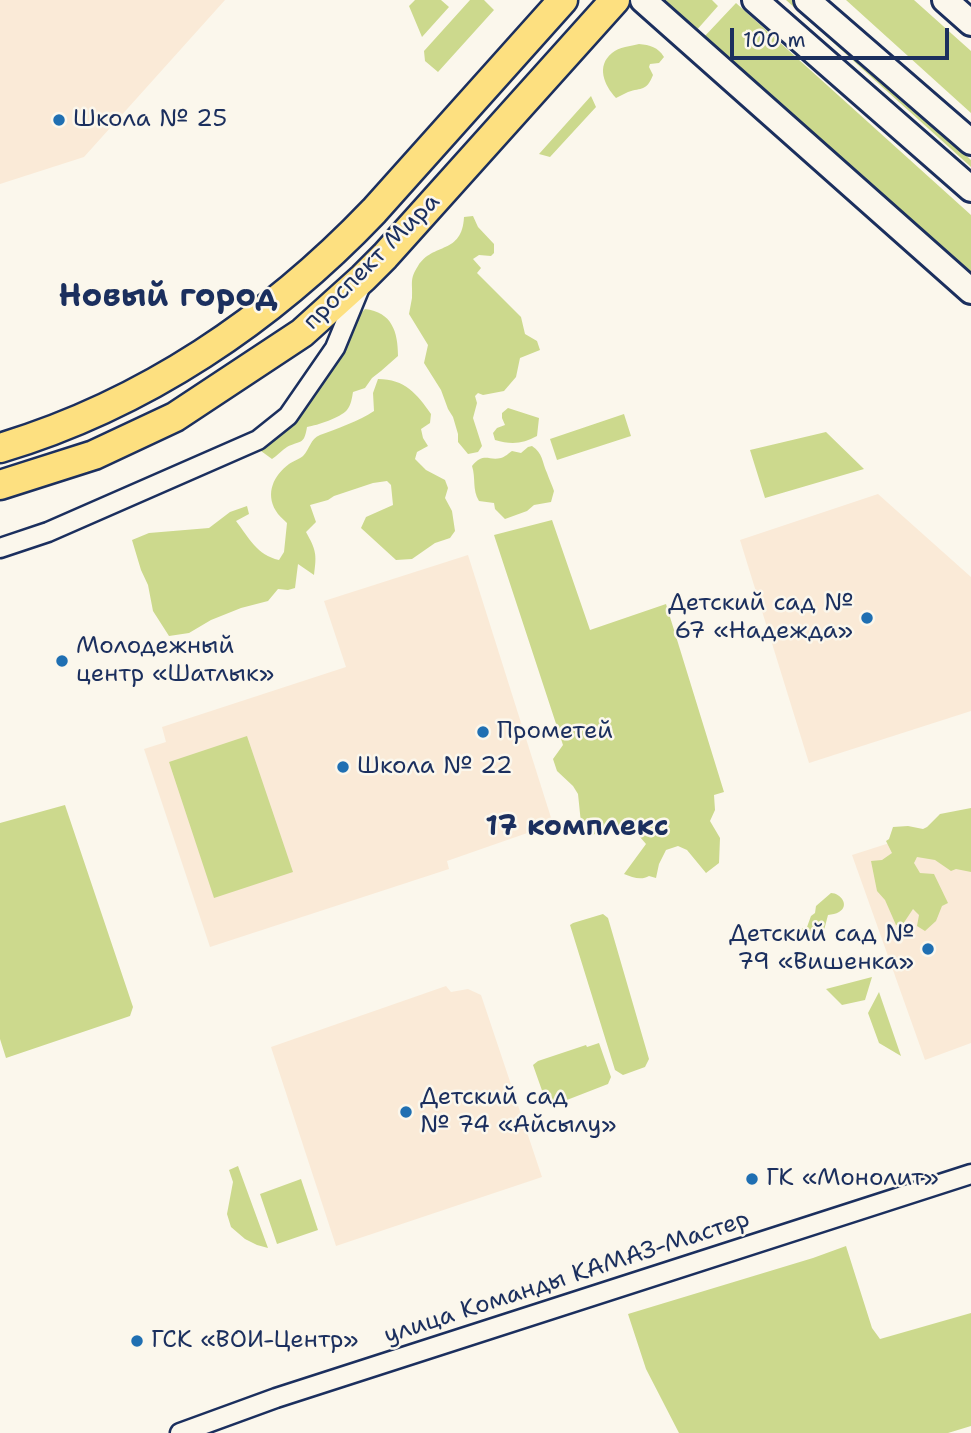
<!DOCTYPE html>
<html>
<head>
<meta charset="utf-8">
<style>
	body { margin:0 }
	#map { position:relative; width:971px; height:1433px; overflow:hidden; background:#fbf7ec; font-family:"Shantell Sans",sans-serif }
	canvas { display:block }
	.scale { position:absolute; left:730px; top:28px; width:219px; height:32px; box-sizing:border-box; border:4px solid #1b2f5e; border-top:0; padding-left:9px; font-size:21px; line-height:24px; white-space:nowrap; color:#1b2f5e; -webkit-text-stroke:5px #fbf7ec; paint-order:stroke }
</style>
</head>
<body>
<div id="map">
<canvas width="971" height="1433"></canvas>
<div class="scale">100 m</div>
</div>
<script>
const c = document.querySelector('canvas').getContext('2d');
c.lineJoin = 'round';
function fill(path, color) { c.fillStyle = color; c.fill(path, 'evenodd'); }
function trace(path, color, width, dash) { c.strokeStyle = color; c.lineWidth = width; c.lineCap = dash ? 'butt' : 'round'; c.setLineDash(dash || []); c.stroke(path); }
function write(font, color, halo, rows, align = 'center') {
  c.font = font + ' "Shantell Sans",sans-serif'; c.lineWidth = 5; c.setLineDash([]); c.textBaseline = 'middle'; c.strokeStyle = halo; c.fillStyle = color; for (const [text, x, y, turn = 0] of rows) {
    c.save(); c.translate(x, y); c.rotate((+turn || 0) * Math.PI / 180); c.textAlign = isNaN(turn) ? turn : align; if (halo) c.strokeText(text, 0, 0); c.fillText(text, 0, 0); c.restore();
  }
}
fill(new Path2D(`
	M0 0H225L84 157 0 184Z
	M878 494 971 577V711L809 763 740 540Z
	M468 555 553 824 447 861 449 869 210 947 144 749 166 742 162 727 346 667 324 601Z
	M971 817V1043L925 1060 852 855Z
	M446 986 451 992 468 989 481 995 542 1177 336 1246 271 1047Z`), '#faead7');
fill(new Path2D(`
	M415 0H441L449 7 422 37 409 6Z
	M470 0H484L494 10 438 72 425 61 424 51Z
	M666 0H712L718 6 695 32 672 11Z
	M786 0H794L971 160V167Z
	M846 0H914L971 51V113Z
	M736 3 971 215V274L703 38Z
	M639 44C650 45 658 47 664 57L659 63 650 64 649 67 653 75C646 92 642 87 628 92 624 94 620 96 616 98 604 85 596 66 612 53 619 47 631 46 639 44Z
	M591 96 596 107 550 157 539 154Z
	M473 216 478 227 494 244V253L491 256 479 255 473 259 481 268 477 273 521 317 525 334 537 341 540 350 520 358 516 377 504 391 483 395 478 393 475 396 477 403 473 418 482 446 478 452 468 454 458 442V434L453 417 448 409 441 390 424 363 428 345 409 314C410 309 411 303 412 298 413 283 409 280 418 266 433 242 462 255 464 217Z
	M365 309C392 312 398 332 398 356L381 371 372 378 365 388 353 392C352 398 351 405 347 410 340 418 318 425 307 427 304 446 300 440 287 447 282 450 277 456 272 459L261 451 266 440 335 361 346 347 352 322Z
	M378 379C405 379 417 394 431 414L430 423 421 429 423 438 428 446 417 452 415 459 426 470 445 480 448 488 445 498 452 511 455 531 450 538 435 543 412 559 396 560 361 528 366 517 393 505 391 485 387 481 373 483 334 496 328 500 310 505 316 522 306 532C316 550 317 554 314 575L298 564 295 588 288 590 278 589 268 601 241 608 211 620 189 633 169 636 153 611 148 585 141 570 132 540 149 533 209 528 230 512 247 506 249 514 236 521C249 538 257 555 279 560L284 552 287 523C283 519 278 515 276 511 265 493 274 475 289 464 293 461 300 459 303 456 310 449 310 439 320 435 336 429 359 421 374 411L373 393Z
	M508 408 539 418 537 436C523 444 511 445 495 440L493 433 497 428 505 425 502 418V413Z
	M624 414 631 436 557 460 550 439Z
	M826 432 864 469 765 498 750 450Z
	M532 446C543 453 542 462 547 473 549 479 552 485 554 491L551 502 534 505 527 511 505 519 495 509 494 503 479 501C472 490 476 478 472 466 484 452 488 461 501 458 505 457 509 453 512 451L521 453 528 447Z
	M552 520 590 630 666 604 724 792 714 795 715 810 710 821 720 838 719 863 706 873 687 850 678 846 666 850 659 864 656 878 649 876C641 881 632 877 624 874L646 844 640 837 638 820 592 835 588 824 581 823 578 794 573 786 557 771 553 759 563 745 494 535Z
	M247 736 293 872 214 898 169 762Z
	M65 805 133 1007 130 1016 6 1058 0 1039V823Z
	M971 808V872L956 869 951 871 935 860 917 857 914 863 920 873 934 874 948 903 942 906 936 921 925 931 917 926 919 915 913 909 901 927 896 925 885 900 877 891 871 861 882 860 892 853 886 841 889 839 893 827 908 826 923 829 927 827 940 814Z
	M831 893C841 893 850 906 839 912 836 914 832 914 828 915L823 934C815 938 806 939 801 929L807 927 811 916 815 913 816 906Z
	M603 914 608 918 649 1059 645 1067 623 1075 615 1070 570 925 573 923Z
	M872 977 865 1000 842 1005 826 989Z
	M879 992 901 1056 879 1043 868 1013Z
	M599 1043 611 1077 608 1084 554 1105 548 1104 545 1099 533 1065 538 1061 586 1045 587 1047Z
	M238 1166 268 1248 257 1245 245 1239 231 1227 227 1214 233 1182 229 1170Z
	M301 1179 318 1230 277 1244 260 1194Z
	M846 1246 872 1328 880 1339 971 1313V1426L948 1433H679L646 1369 628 1314 813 1258Z`), '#ccd98d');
const street = new Path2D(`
	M0 548 48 532 258 440 288 416 335 348 361 285
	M180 1433 276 1398 971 1174`);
const secondary = new Path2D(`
	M643 0 971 291
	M755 0 971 189
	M807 0 971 142
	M945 0 971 23`);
const primary = new Path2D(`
	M0 448C144 405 271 319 374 211L563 0
	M0 485 94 455 175 417 302 333 363 278 385 256 615 0`);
trace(street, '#1b2f5e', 23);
trace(secondary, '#1b2f5e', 30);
trace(primary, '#1b2f5e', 33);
trace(street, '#fbf7ec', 18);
trace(secondary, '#fbf7ec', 24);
trace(primary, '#fde080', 28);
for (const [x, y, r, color] of [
	[59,120,7,"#1f6fb2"],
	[867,618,7,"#1f6fb2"],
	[62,661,7,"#1f6fb2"],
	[483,732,7,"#1f6fb2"],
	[343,767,7,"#1f6fb2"],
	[928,949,7,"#1f6fb2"],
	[406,1112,7,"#1f6fb2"],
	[752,1179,7,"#1f6fb2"],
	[137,1341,7,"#1f6fb2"]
]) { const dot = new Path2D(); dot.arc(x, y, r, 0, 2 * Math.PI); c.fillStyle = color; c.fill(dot); trace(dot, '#fbf7ec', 2.5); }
write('24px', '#1b2f5e', '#fbf7ec', [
	["Школа № 25",73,120],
	["Детский сад №",853,604,"right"],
	["67 «Надежда»",853,632,"right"],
	["Молодежный",76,647],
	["центр «Шатлык»",76,675],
	["Прометей",497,732],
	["Школа № 22",357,767],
	["Детский сад №",914,935,"right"],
	["79 «Вишенка»",914,963,"right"],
	["Детский сад",420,1098],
	["№ 74 «Айсылу»",420,1126],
	["ГК «Монолит»",766,1179],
	["ГСК «ВОИ-Центр»",151,1341]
], 'left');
write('24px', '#1b2f5e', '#fbf7ec', [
	["проспект Мира",372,262,-45],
	["улица Команды КАМАЗ-Мастер",567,1278,-18]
]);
write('bold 28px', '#1b2f5e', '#fbf7ec', [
	["17 комплекс",577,828]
]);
write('bold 32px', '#1b2f5e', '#fbf7ec', [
	["Новый город",168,298]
]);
</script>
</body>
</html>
